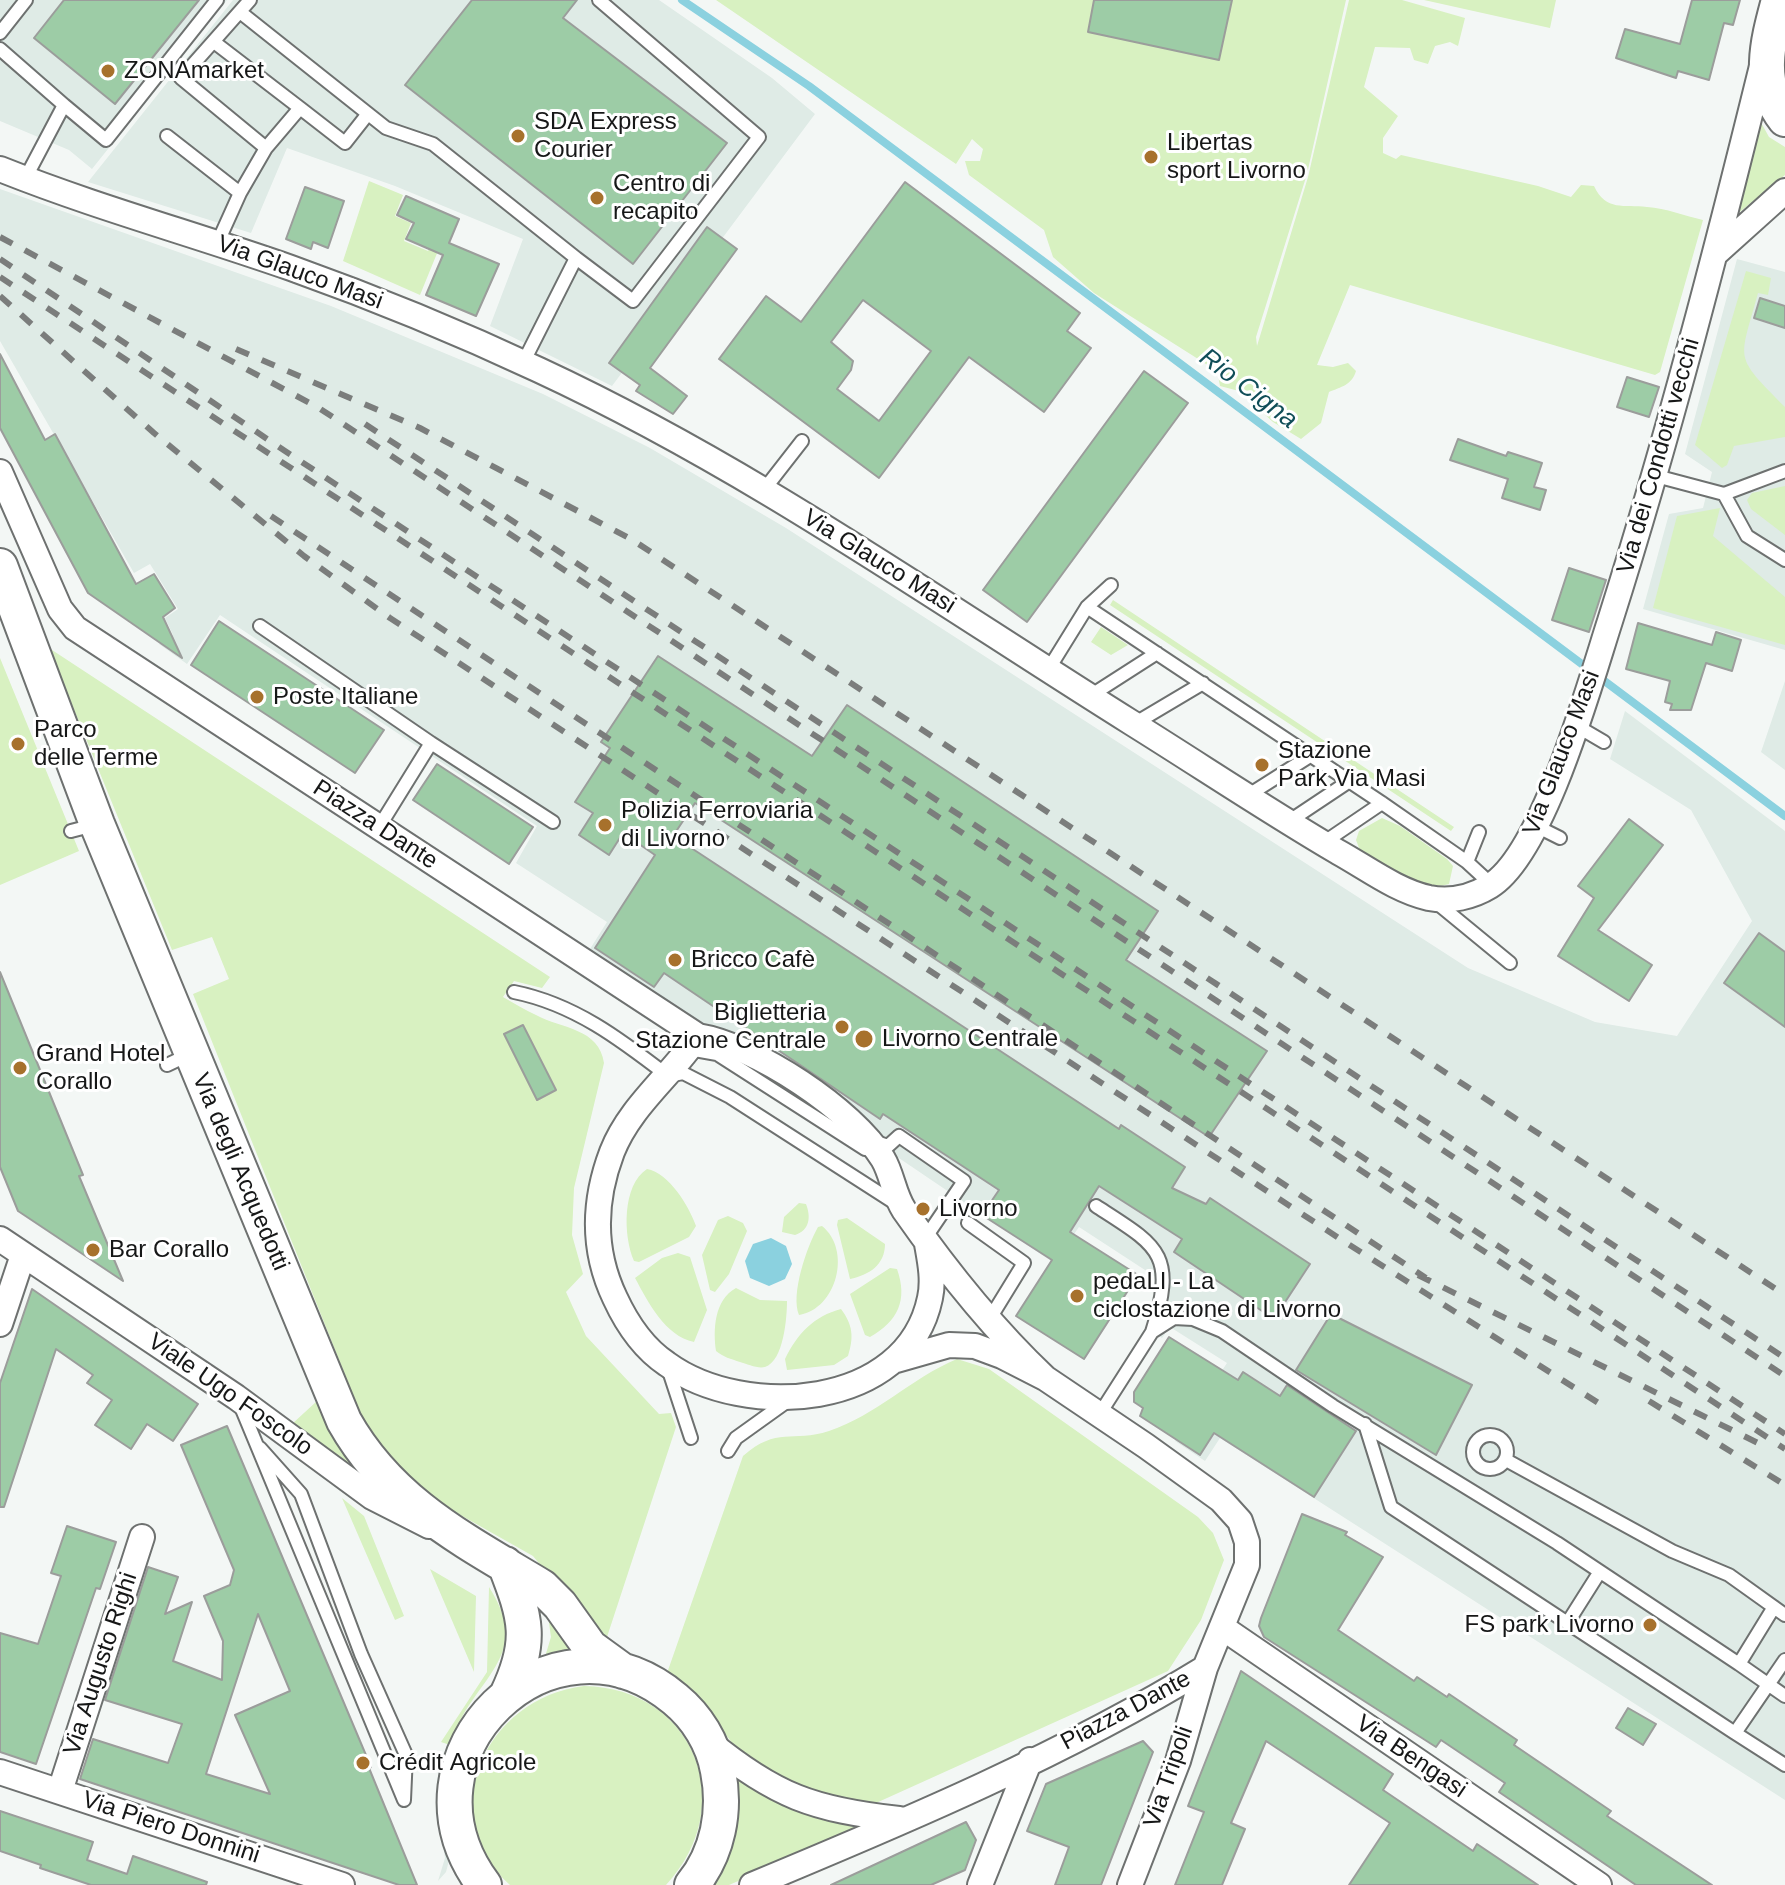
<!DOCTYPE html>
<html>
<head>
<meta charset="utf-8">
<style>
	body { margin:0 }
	canvas { display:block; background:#f3f7f5 }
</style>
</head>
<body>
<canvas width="1785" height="1885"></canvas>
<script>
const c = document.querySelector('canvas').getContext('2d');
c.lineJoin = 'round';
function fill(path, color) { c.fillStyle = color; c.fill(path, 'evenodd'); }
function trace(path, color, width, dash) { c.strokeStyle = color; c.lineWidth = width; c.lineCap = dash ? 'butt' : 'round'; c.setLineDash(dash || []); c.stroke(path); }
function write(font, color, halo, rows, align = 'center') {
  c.font = font + ' Helvetica,sans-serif'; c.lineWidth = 6; c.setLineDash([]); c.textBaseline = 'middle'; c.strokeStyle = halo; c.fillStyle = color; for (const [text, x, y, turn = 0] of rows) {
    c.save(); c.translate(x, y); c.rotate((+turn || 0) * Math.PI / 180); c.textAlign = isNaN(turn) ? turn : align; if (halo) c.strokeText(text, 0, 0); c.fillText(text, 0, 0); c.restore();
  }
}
fill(new Path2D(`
	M0 0H227L92 169 69 150 0 121Z
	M233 0H659L772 78 815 114 612 386 490 326 523 239 395 186 287 148 251 233 88 182Z
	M0 189 331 306 543 394 650 448 786 528 1468 968 1595 1022 1677 1036 1752 921 1691 810 1610 759 1625 711 1785 831V1800L1220 1438 1205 1461 1175 1441 1227 1363 1170 1327 1162 1338 1146 1327 1168 1285 1079 1227 1054 1263 590 949 607 922 516 863 537 826 220 615 187 664 159 644 173 635 165 618 178 609 150 564 134 573 0 341Z
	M1737 259 1785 272V650L1643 609 1669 514 1703 508 1712 472 1685 454Z
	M1785 681V770L1761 752Z
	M438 1777 445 1780 451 1853 446 1872 438 1881 445 1858 436 1793Z`), '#dfebe6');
fill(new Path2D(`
	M716 0H1346L1307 174 1256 337 1257 346 1308 177 1349 0H1402L1465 18 1458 46 1450 42 1435 46 1428 64 1414 60 1410 48 1375 47 1364 87 1398 116 1383 138V153L1396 159 1401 155 1538 186 1571 197 1581 185 1594 186C1606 212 1624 204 1647 207 1666 208 1685 216 1703 220L1660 372 1655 375 1350 285 1317 365 1333 367 1348 363 1356 371C1352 385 1341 387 1329 392L1321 423 1301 439 1273 422 1239 391 1220 386 1217 371 1094 293 1053 257 1044 230 969 175 965 161H980L983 149 972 139 956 164Z
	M1424 0H1556L1550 28Z
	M1758 117 1769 137 1785 147V175L1736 215Z
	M369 181 403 195 395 216 411 223 404 241 428 251 432 243 440 246 420 295 343 261Z
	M1746 271 1771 278 1768 295 1758 293C1739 363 1733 354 1785 407V437L1734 446 1727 465 1722 468 1695 445Z
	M1785 486V535L1751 509 1747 500 1752 493Z
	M1720 508 1713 536 1785 597V645L1653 608 1677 516Z
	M1113 600 1454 827 1451 831 1110 605Z
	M1101 627 1128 645 1111 655 1091 642Z
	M49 648 550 977 542 988 514 981 503 997C514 1003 525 1010 536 1015 562 1029 599 1028 604 1063L574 1188 572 1235 583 1274 566 1292 586 1336 659 1414 671 1413 676 1427 607 1637 594 1631 533 1556 409 1486 365 1425 193 994 229 979 212 937 172 950Z
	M0 658 79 851 0 885Z
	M1382 818 1400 826 1447 859 1453 866 1449 884C1420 893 1386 867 1361 853L1356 840 1359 831Z
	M647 1169C669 1173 689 1206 696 1226L689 1237 639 1262 634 1261C623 1236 622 1185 647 1169Z
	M799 1203 806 1204C811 1217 810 1230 795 1235L782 1232 784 1217Z
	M728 1216 743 1223 747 1231 729 1274 715 1292 710 1290 702 1255 718 1220Z
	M847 1218 885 1244C885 1265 869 1275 850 1279L837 1225 838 1220Z
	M822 1226C852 1250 837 1309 799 1315 790 1295 807 1246 818 1227Z
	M678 1253 690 1257 707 1310 694 1342C665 1336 648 1302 635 1278L662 1258Z
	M890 1268 897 1269C908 1300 898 1321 870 1337L865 1335 850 1294Z
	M736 1288 760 1300 787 1301C787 1317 784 1361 765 1367 758 1369 747 1364 740 1362 731 1359 723 1357 716 1351 713 1330 714 1300 736 1288Z
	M841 1309C853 1325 854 1337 848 1356L834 1365 787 1370 785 1359C797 1334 814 1316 841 1309Z
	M957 1359 989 1369 1198 1517 1213 1533 1224 1560 1201 1620 1168 1671 876 1803 838 1801 765 1771 736 1748 705 1708 666 1676 743 1456C777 1426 792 1443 829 1431 877 1415 911 1378 957 1359Z
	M317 1401 357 1478 292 1424Z
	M342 1498 364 1516 404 1616 395 1620Z
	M430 1569 476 1596 474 1672Z
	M489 1587C525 1644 496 1664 466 1710 459 1721 455 1734 450 1745L441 1742 487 1672Z
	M547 1609 594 1658 541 1670 551 1637Z
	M584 1686C694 1688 741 1805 666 1885H510C432 1814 485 1698 584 1686Z
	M733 1772 771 1799 863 1827 729 1885H703Z`), '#d8f1c1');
fill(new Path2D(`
	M771 1238 786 1246 792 1264 785 1279 769 1286 750 1278 745 1261 753 1244Z`), '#8bd1df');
trace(new Path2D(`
	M682 0 809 86 1785 816`), '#8bd1df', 8);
const building = new Path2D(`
	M64 0H199L115 104 34 38Z
	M472 0H577L563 18 727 143 633 264 405 85Z
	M1094 0H1232L1219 60 1088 32Z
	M1692 0H1740L1733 25 1724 23 1709 80 1678 71 1676 78 1616 58 1625 29 1680 44Z
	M905 182 1080 313 1067 331 1091 348 1044 412 969 357 879 478 719 359 766 296 801 322ZM863 300 931 351 879 421 837 389 851 370 853 361 831 342Z
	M305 187 344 201 328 248 313 242 311 249 286 239Z
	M406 196 459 219 449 243 499 264 476 316 426 295 443 255 406 239 414 223 397 215Z
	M707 227 737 249 650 368 687 396 673 414 636 391 640 385 609 363Z
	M1760 298 1785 306V328L1754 318Z
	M0 354 45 440 55 434 136 584 154 574 175 608 163 617 182 658 88 593 0 428Z
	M1144 371 1188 403 1027 622 983 590Z
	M1627 377 1659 387 1649 417 1617 407Z
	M1458 439 1506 456 1508 452 1542 463 1534 487 1546 490 1540 510 1502 498 1508 479 1450 460Z
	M1569 568 1606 580 1589 632 1552 620Z
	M219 621 384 730 355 773 191 665Z
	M1638 623 1712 645 1716 632 1741 640 1732 671 1706 663 1691 710H1670L1672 704 1665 702 1670 681 1626 669Z
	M658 656 812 756 847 705 1158 911 1126 960 1267 1051 1209 1137 695 803 673 836 1119 1129 1121 1125 1185 1167 1172 1188 1206 1204 1210 1198 1310 1264 1274 1319 1174 1252 1182 1239 1099 1186 1070 1232 1138 1275 1084 1359 1016 1316 1052 1260 982 1215 999 1190 883 1114 880 1119 664 973 654 987 595 948 655 855 623 833 609 855 579 835 593 813 575 802 610 748 601 742Z
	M437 764 533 827 509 864 413 800Z
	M1629 819 1663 845 1598 930 1652 965 1629 1001 1558 956 1594 898 1578 886Z
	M1759 933 1785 952V1027L1724 983Z
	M0 972 83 1175 79 1176 123 1281 18 1211 0 1167Z
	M523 1025 556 1090 537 1100 504 1034Z
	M32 1289 198 1404 173 1441 147 1424 131 1449 95 1425 112 1400 87 1383 93 1375 56 1349 4 1507H0V1383Z
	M1331 1314 1472 1385 1436 1455 1296 1370Z
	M1169 1337 1238 1380 1243 1372 1280 1396 1287 1385 1356 1431 1314 1497 1214 1433 1200 1455 1140 1416 1143 1408 1134 1402V1392Z
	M227 1426 371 1767 369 1768 417 1885H399L80 1779 93 1739 168 1763 182 1724 105 1700 148 1567 178 1577 165 1614 192 1602 173 1661 222 1680 223 1641 204 1596 230 1585 234 1570 181 1445ZM258 1614 290 1691 235 1715 270 1794 206 1774Z
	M1302 1514 1347 1532 1345 1535 1383 1557 1338 1630 1414 1681 1417 1677 1447 1697 1449 1694 1517 1740 1514 1745 1611 1811 1607 1816 1712 1885H1636L1499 1792 1505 1783 1441 1740 1436 1747 1264 1637 1259 1626 1261 1618Z
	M67 1526 116 1542 100 1589 96 1588 36 1764 0 1752V1633L38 1644 61 1576 51 1573Z
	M1241 1671 1393 1774 1383 1790 1473 1851 1477 1844 1538 1885H1349L1390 1823 1266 1741 1231 1823 1245 1829 1222 1885H1175L1204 1812 1188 1806Z
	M1628 1708 1656 1724 1643 1745 1616 1728Z
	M1143 1741 1153 1752 1101 1885H1055L1069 1847 1027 1831 1046 1784Z
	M0 1811 93 1842 87 1860 127 1874 133 1856 207 1882 206 1885H91L40 1868 41 1865 0 1851Z
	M966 1822 976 1840 965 1870 931 1885H831Z`);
fill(building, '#9dcca6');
trace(building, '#9b9d9b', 2);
const lane = new Path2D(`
	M250 0 181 78 266 148
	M240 12 386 128 433 144 576 258 523 363
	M0 33 26 0
	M214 42 300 108 266 148 240 193
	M0 49 64 105 25 179
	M64 105 106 140 217 0
	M300 108 345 143 367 115
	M167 136 240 193 217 244
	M576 258 633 301 759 137 599 0
	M1656 476 1724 494 1785 471
	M763 491 802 441
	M1724 494 1747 536 1785 560
	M1087 607 1382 803 1467 862 1492 885
	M260 626 431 743 379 827
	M1048 670 1087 607 1111 585
	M1090 696 1157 653
	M1134 724 1203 683
	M1575 725 1604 742
	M431 743 553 822
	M1247 796 1310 756
	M1288 822 1348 782
	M1536 826 1560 838
	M71 831 94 825
	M1323 843 1382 803
	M1467 862 1479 832
	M1437 903 1510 963
	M514 992C574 1004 620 1039 668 1076L683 1073 730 1097 898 1205
	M689 1049 717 1054 865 1149
	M167 1065 188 1055
	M873 1141 888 1146 899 1136 964 1181 926 1237
	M1096 1206C1158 1246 1177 1253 1152 1332
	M968 1223 1024 1263 989 1320
	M668 1368 691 1438
	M241 1407 404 1800 406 1755 361 1654 301 1494 260 1448
	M1099 1415 1152 1332 1174 1318 1193 1319 1222 1331 1333 1406 1557 1543 1739 1664 1774 1607
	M1365 1424 1391 1507 1735 1733 1785 1660
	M1473 1452a17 17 0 1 1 34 0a17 17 0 1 1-34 0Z
	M728 1451 736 1438 789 1400
	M1506 1460 1672 1551 1729 1575 1785 1615
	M1568 1622 1599 1573
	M1739 1664 1785 1696
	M1735 1733 1785 1765`);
const street = new Path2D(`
	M0 169C95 207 194 234 291 268 375 298 458 332 539 370 748 467 937 601 1132 723 1201 766 1268 811 1338 852 1367 868 1397 891 1429 898 1450 902 1472 897 1490 886 1543 854 1590 683 1610 621 1668 438 1716 253 1762 66
	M1716 253 1785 191
	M0 472 60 609 75 628 698 1036C755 1045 853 1110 883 1159 892 1174 894 1195 904 1210 946 1270 991 1327 1045 1378
	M698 1036C671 1076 630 1106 612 1152 593 1202 592 1250 615 1298 627 1324 643 1348 667 1364 744 1420 907 1410 930 1298 934 1280 930 1261 927 1244
	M0 1239 236 1397 372 1497 429 1526
	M0 1324 23 1255
	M893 1361 949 1345 975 1346 1002 1356 1045 1378 1146 1446 1221 1500 1240 1521 1247 1542V1565L1205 1668 1178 1761 1130 1885
	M1223 1628 1599 1885
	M708 1741C775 1796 814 1810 899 1819
	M0 1772 342 1885
	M60 1791 142 1537
	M752 1885C904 1822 1065 1754 1205 1668
	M980 1885 1030 1760`);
const secondary = new Path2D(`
	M1779 0C1768 41 1756 83 1785 119
	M0 566 97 824 344 1421C390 1503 464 1540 542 1587L560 1605 590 1647 623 1671
	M505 1564C526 1618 533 1641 507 1695
	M484 1885C387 1756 551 1596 675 1699 697 1717 713 1743 718 1771 726 1811 718 1853 692 1885`);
trace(lane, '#6e7170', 16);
trace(street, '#6e7170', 28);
trace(secondary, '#6e7170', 38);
trace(lane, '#fff', 12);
trace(street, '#fff', 24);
trace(secondary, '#fff', 34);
trace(new Path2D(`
	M0 237 319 408 1785 1376
	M0 259 285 451 1785 1434
	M0 277 1785 1449
	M0 296 154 433 304 556 390 618 1348 1244 1600 1404
	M236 349 420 428 631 539 1785 1295
	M365 424 1785 1358
	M271 516 1426 1278
	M1418 1275 1762 1445
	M1649 1401 1785 1485`), '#7b7d7c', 6, [14, 14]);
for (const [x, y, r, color] of [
	[108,71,8,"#a7712c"],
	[518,136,8,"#a7712c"],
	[1151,157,8,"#a7712c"],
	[597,198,8,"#a7712c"],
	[257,697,8,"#a7712c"],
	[18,744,8,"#a7712c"],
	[1262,765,8,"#a7712c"],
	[605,825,8,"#a7712c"],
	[675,960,8,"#a7712c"],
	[842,1027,8,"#a7712c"],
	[864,1039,10,"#a7712c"],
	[20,1068,8,"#a7712c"],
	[923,1209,8,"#a7712c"],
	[93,1250,8,"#a7712c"],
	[1077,1296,8,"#a7712c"],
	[1650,1625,8,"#a7712c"],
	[363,1763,8,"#a7712c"]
]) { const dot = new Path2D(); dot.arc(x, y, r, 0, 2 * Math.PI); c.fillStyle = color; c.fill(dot); trace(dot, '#fff', 3); }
write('24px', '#161717', '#fff', [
	["ZONAmarket",124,71],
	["SDA Express",534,122],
	["Courier",534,150],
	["Libertas",1167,143],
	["sport Livorno",1167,171],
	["Centro di",613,184],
	["recapito",613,212],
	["Poste Italiane",273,697],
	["Parco",34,730],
	["delle Terme",34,758],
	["Stazione",1278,751],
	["Park Via Masi",1278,779],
	["Polizia Ferroviaria",621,811],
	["di Livorno",621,839],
	["Bricco Cafè",691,960],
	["Biglietteria",826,1013,"right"],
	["Stazione Centrale",826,1041,"right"],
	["Livorno Centrale",882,1039],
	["Grand Hotel",36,1054],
	["Corallo",36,1082],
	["Livorno",939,1209],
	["Bar Corallo",109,1250],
	["pedaLI - La",1093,1282],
	["ciclostazione di Livorno",1093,1310],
	["FS park Livorno",1634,1625,"right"],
	["Crédit Agricole",379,1763]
], 'left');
write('24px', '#161717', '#fff', [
	["Via Glauco Masi",300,273,20],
	["Via dei Condotti vecchi",1659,456,-74],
	["Via Glauco Masi",879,562,32],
	["Via Glauco Masi",1562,753,-69],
	["Piazza Dante",375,825,33],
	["Via degli Acquedotti",240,1172,67],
	["Viale Ugo Foscolo",230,1395,35],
	["Via Augusto Righi",101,1664,-72],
	["Piazza Dante",1126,1711,-28],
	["Via Bengasi",1411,1757,34],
	["Via Tripoli",1169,1777,-71],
	["Via Piero Donnini",171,1828,18]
]);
write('italic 26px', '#104e58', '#fff', [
	["Rio Cigna",1248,389,37]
]);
</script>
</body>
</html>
